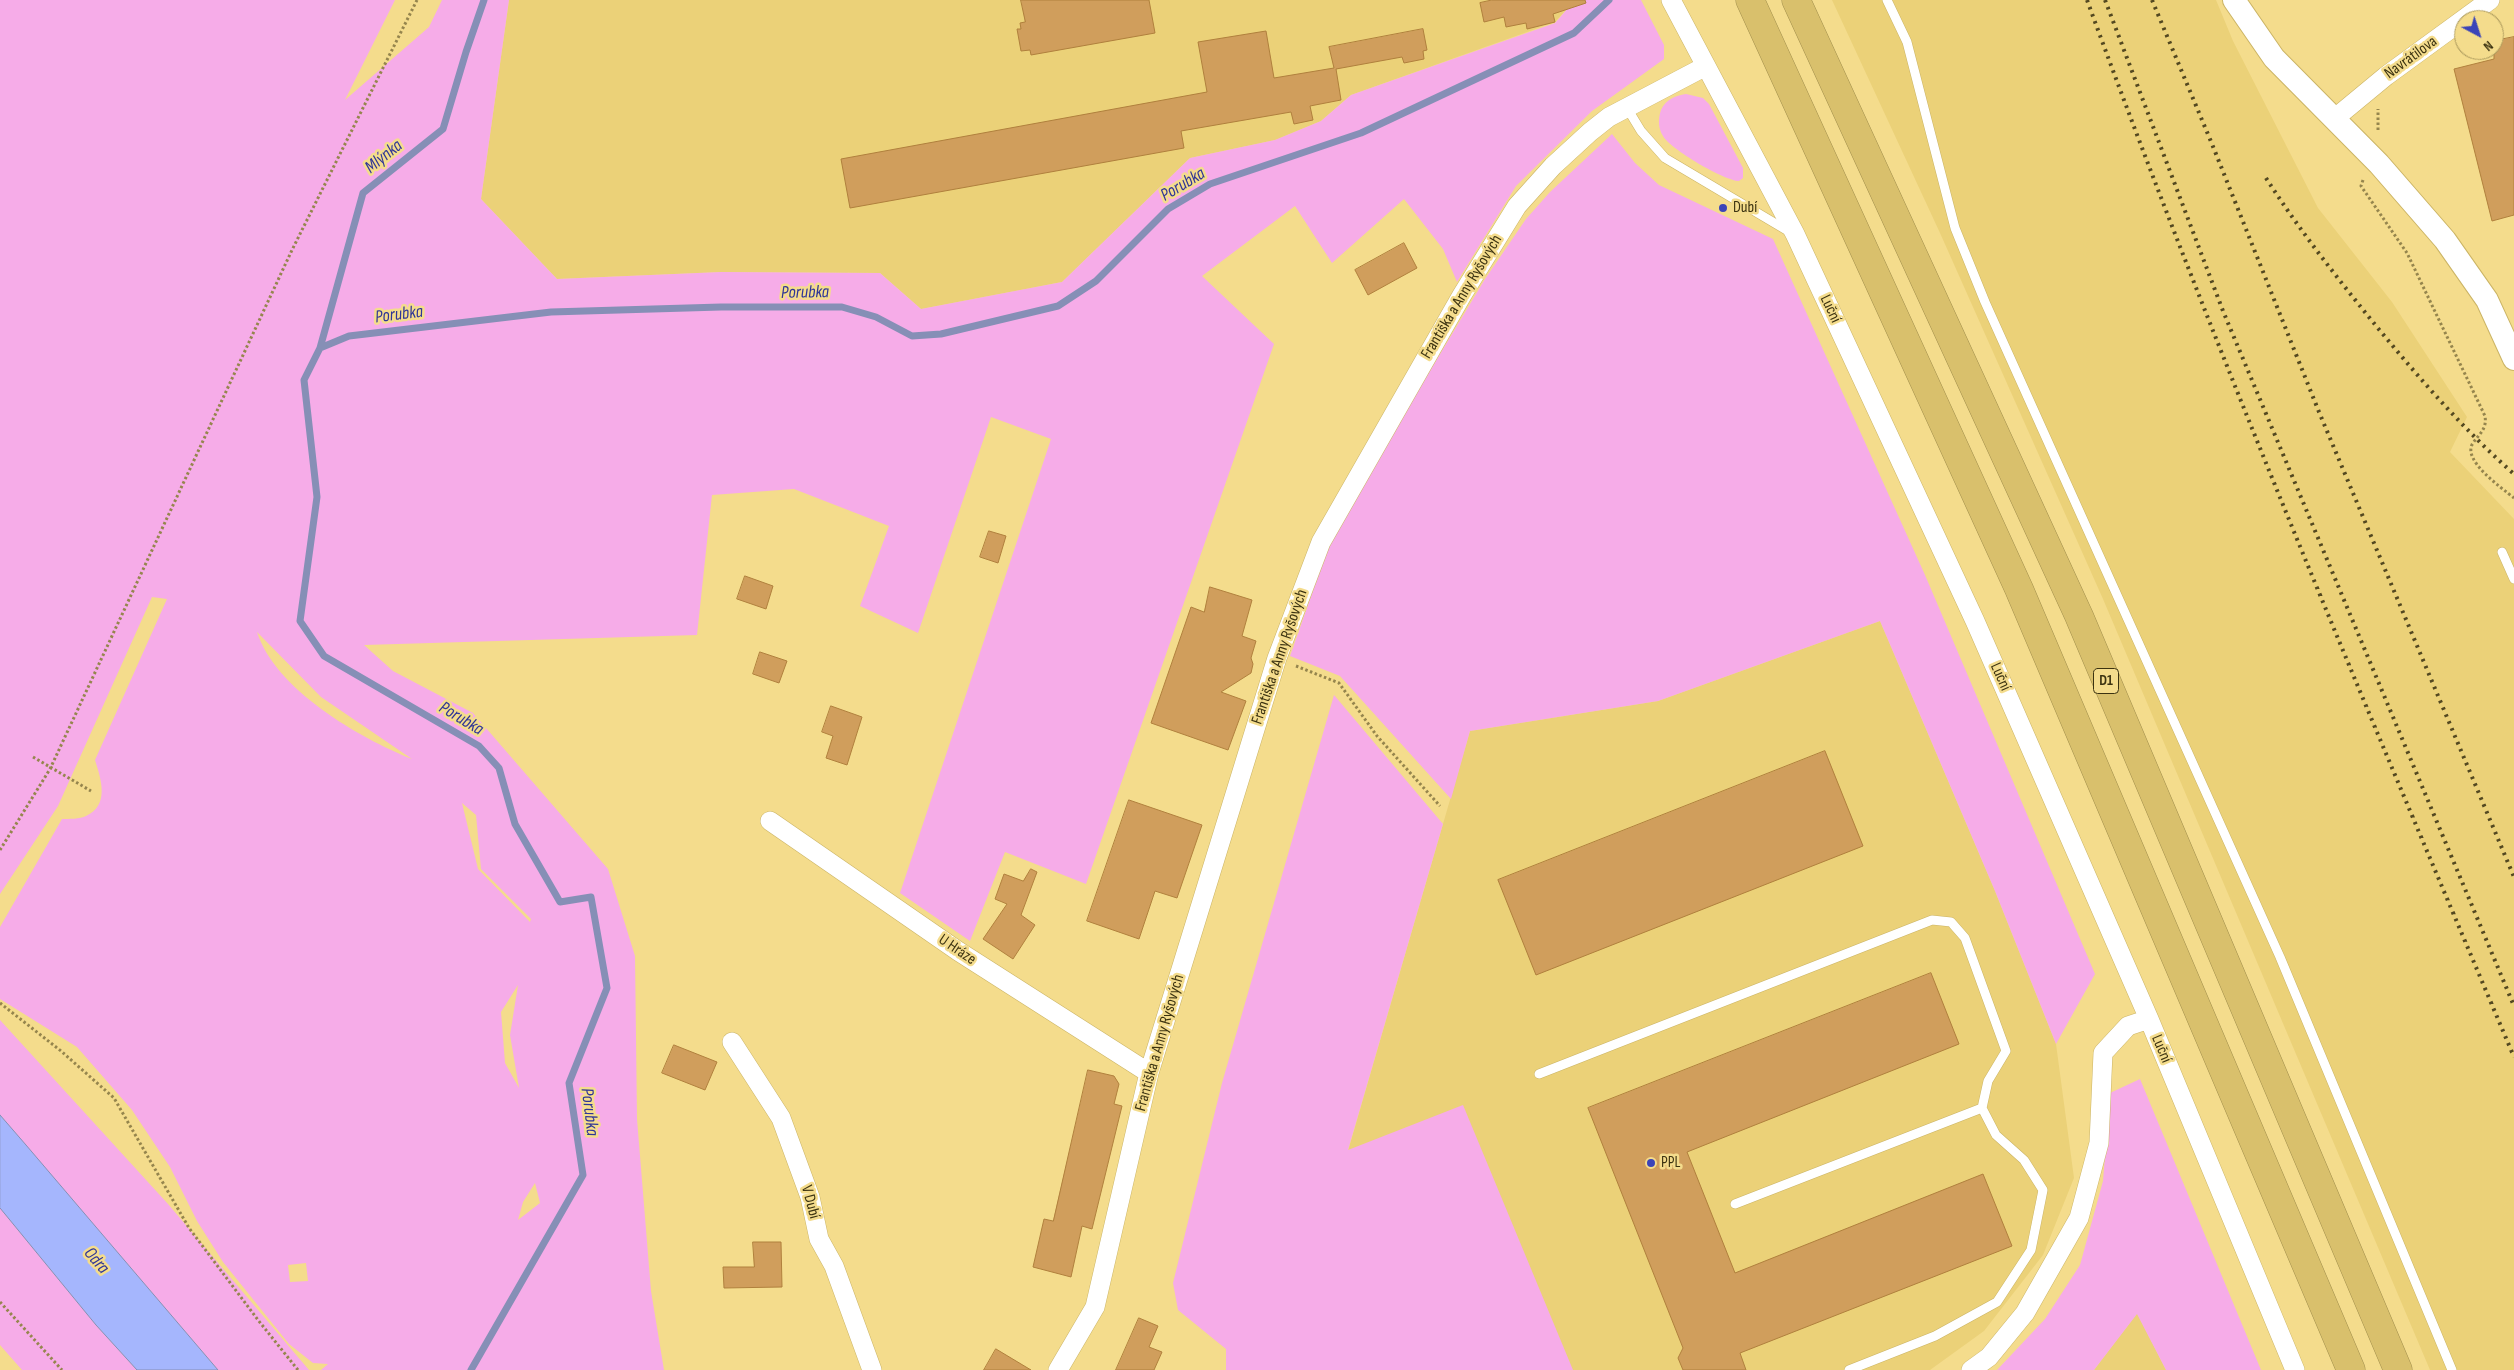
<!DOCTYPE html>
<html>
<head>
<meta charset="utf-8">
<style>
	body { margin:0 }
	#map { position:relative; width:2514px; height:1370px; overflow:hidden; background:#f4dc8c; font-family:"Sofia Sans Condensed",sans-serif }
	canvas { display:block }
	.north { position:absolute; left:2454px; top:10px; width:50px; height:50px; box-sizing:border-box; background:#f4dc8c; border:1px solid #aa985b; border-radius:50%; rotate:140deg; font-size:14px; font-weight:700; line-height:20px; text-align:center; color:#3c3311 }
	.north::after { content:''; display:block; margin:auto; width:18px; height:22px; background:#3b44b8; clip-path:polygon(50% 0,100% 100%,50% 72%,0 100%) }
</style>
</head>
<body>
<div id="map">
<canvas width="2514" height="1370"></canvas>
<div class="north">N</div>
</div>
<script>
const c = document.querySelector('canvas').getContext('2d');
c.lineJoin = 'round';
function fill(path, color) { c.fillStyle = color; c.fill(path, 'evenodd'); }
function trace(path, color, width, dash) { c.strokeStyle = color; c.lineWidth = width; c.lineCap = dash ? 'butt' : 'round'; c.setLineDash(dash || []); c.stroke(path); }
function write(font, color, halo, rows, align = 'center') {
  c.font = font + ' "Sofia Sans Condensed",sans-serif'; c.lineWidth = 5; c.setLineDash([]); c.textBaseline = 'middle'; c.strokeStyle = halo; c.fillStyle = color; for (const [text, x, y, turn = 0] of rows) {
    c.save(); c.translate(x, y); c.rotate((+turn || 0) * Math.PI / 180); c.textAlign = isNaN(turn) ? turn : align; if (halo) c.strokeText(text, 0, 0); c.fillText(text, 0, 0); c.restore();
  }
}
fill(new Path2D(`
	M509 0H1575L1555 22 1351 95 1321 121 1275 140 1190 158 1062 282 921 309 880 273 721 272 557 279 481 199Z
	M1832 0H2216L2233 41 2318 208 2392 302 2467 417 2450 452 2514 519V1370H2430L2103 599 1940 233Z
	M1880 621 1995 891 2056 1044 2074 1178 2043 1255 1984 1331 1930 1370H1568L1348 1151 1470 731 1658 701Z
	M2137 1313 2166 1370H2094Z`), '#ebd178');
fill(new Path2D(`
	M0 0H395L345 100 429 27 442 0H509L481 199 557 279 721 272 880 273 921 309 1062 282 1190 158 1275 140 1321 121 1351 95 1555 23 1575 0H1641L1664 45V59L1592 111 1516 186 1457 282 1443 249 1404 199 1332 263 1295 206 1202 276 1274 344 1086 884 1005 852 970 941 900 893 1051 439 991 417 918 633 860 606 889 526 794 489 712 495 697 635 364 645 393 671 473 713 608 869 635 956 637 1119 651 1291 664 1370H321L328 1364 313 1363 289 1344 223 1262 197 1221 170 1167 132 1110 77 1047 0 999V927L62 819C69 819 80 819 86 816 110 805 101 779 95 760L167 599 152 597 58 806 0 894ZM257 632 321 697 412 759C359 738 275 689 257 632ZM462 803 476 815 481 869 531 919 530 922 478 869ZM518 985 510 1035 519 1088 505 1063 501 1012ZM535 1183 540 1203 518 1220 523 1202ZM306 1263 308 1281 290 1282 288 1265Z
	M1686 94 1703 98 1709 104 1743 168V178L1739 181C1725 181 1670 149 1663 136 1658 128 1658 119 1661 110 1666 99 1675 96 1686 94Z
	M1612 134 1635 163 1659 185 1773 239 1925 575 2095 974 2056 1044 1995 891 1880 621 1658 701 1470 731 1451 799 1340 676 1290 656 1334 531 1485 279 1526 219 1550 192Z
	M1334 695 1443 824 1348 1150 1463 1105 1573 1370H1226V1349L1178 1310 1173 1283 1222 1083Z
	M0 1020 168 1204 309 1370H218L0 1115Z
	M2140 1079 2261 1370H2166L2137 1314 2094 1370H1997L2045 1319 2080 1265 2103 1181 2110 1093Z
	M0 1208 96 1325 137 1370H22L0 1345Z`), '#f6ace8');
const water = new Path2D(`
	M0 1115 26 1145 218 1370H137L96 1325 0 1208Z`);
fill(water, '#a5b6fd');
trace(water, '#868fb6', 1);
trace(new Path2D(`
	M320 348 363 193 443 129 466 52 484 0
	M471 1370 583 1175 569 1083 607 988 591 897 560 902 515 824 499 768 479 746 324 656 300 621 317 497 304 380 320 348 349 336 551 312 721 307H842L876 317 912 336 941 334 1058 306 1096 281 1168 209 1210 184 1361 133 1574 33 1609 0`), '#868fb6', 7);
const building = new Path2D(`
	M1021 0H1149L1155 33 1031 55 1030 50 1021 51 1017 29H1021L1020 23 1025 22Z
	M1492 0H1585L1586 3 1553 14 1555 22 1527 29 1526 23 1506 27 1504 17 1484 22 1480 3Z
	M1423 29 1427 50 1423 51 1424 59 1404 63 1402 57 1336 69 1341 100 1310 106 1313 120 1294 124 1291 112 1181 131 1184 148 850 208 841 159 1207 92 1198 42 1266 31 1274 78 1334 68 1329 47Z
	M2514 37V215L2492 221 2454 69 2494 59V41Z
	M1404 243 1417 268 1368 295 1355 270Z
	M989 531 1006 536 998 563 980 557Z
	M745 576 773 586 766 609 737 599Z
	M1210 587 1252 600 1242 636 1256 641 1251 658 1253 664 1251 673 1221 692 1246 701 1228 750 1151 723 1191 607 1204 612Z
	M760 652 787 661 779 683 753 674Z
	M831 706 862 717 847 765 826 758 833 736 822 732Z
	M1825 751 1863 846 1536 975 1498 880Z
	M1129 800 1202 825 1177 898 1155 891 1139 939 1087 921Z
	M1031 869 1037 872 1021 915 1035 925 1013 959 983 939 1007 904 995 899 1004 874 1023 881Z
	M1931 973 1959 1044 1687 1152 1735 1273 1983 1174 2012 1246 1740 1353 1746 1370H1683L1678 1358 1683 1348 1588 1108Z
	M674 1045 717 1062 705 1090 662 1073Z
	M1088 1070 1114 1076 1119 1084 1114 1104 1122 1106 1092 1229 1082 1226 1071 1277 1033 1267 1044 1219 1053 1221Z
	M753 1242H781L782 1287 724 1288 723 1267H754Z
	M1139 1318 1158 1326 1149 1347 1162 1352 1154 1370H1116Z
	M996 1349 1031 1370H984Z`);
fill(building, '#d09e5c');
trace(building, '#b0803d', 1);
const service = new Path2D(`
	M1887 0 1907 42 1955 228 1985 302 2280 957 2452 1370
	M1627 108 1641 131 1665 158 1788 231
	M2502 552 2514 579
	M1539 1074 1932 920 1951 922 1965 938 2006 1051 1988 1081 1982 1108 1996 1135 2024 1160 2043 1190 2031 1250 1997 1302 1935 1336 1849 1370
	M1735 1204 1982 1108`);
const minor = new Path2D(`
	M1671 0 1795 234 1975 621 2149 1019 2295 1370
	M2334 119 2386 76 2490 0
	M770 821 958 951 1149 1073
	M732 1042 781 1118 810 1197 819 1239 834 1266 872 1370
	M1058 1370 1095 1307 1149 1073 1277 658 1321 542 1462 295 1517 206 1553 166 1590 132 1609 117 1706 66
	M1971 1370 1989 1357 2025 1313 2079 1218 2099 1143 2103 1053 2128 1026 2149 1019`);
const tertiary = new Path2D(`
	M2234 0 2274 58 2379 164 2445 240 2487 300 2514 359`);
const motorway = new Path2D(`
	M1750 0 2019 589 2351 1370
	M1796 0 2079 616 2398 1370`);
trace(service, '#cbb465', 10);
trace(minor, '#cbb465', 20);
trace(tertiary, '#cbb465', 24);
trace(motorway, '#a28f4c', 29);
trace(new Path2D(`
	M2378 130V109
	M2363 180 2361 186 2407 253 2485 416C2487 429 2480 433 2473 443 2461 460 2502 488 2514 498
	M1296 666 1339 683 1377 736 1440 806
	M33 757 91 791
	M0 850 50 769 292 250 417 0
	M0 1003 61 1051 114 1098 189 1228 258 1320 298 1370
	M0 1302 62 1370`), '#95854d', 3, [2.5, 2.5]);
trace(service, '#fff', 9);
trace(minor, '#fff', 19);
trace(tertiary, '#fff', 22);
trace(motorway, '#d9c06c', 28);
trace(new Path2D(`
	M2087 0C2217 357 2366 707 2514 1057
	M2105 0 2223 311 2514 1006
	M2152 0 2212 144 2319 412 2514 877
	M2266 178C2300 231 2338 279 2377 327 2420 379 2463 429 2514 474`), '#534820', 4, [2.5, 5]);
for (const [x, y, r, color] of [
	[1723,208,5,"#3b44b8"],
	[1651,1163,5,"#3b44b8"]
]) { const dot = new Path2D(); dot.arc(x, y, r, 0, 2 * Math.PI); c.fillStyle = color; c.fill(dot); trace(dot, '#f4dc8c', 2); }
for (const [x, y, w] of [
	[2106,681,25]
]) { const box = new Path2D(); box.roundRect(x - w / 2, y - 12.5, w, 25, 4); c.fillStyle = '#f4dc8c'; c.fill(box); trace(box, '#3c3311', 1); }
write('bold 15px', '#3c3311', null, [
	["D1",2106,681]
]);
write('16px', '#3c3311', '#f4dc8c', [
	["Navrátilova",2411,58,-36],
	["Františka a Anny Ryšových",1462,297,-59],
	["Luční",1830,309,65],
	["Františka a Anny Ryšových",1280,657,-71],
	["Luční",2000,677,66],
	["U Hráze",957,950,34],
	["Františka a Anny Ryšových",1160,1043,-74],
	["Luční",2161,1049,67],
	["V Dubí",810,1202,75]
]);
write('16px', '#3c3311', '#f4dc8c', [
	["Dubí",1733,208],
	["PPL",1661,1163]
], 'left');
write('italic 18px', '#2e3597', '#f4dc8c', [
	["Mlýnka",384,157,-39],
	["Porubka",1183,185,-31],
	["Porubka",805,293,-1],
	["Porubka",399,315,-7],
	["Porubka",461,719,31],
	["Porubka",589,1112,83],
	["Odra",96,1261,49]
]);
</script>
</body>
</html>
